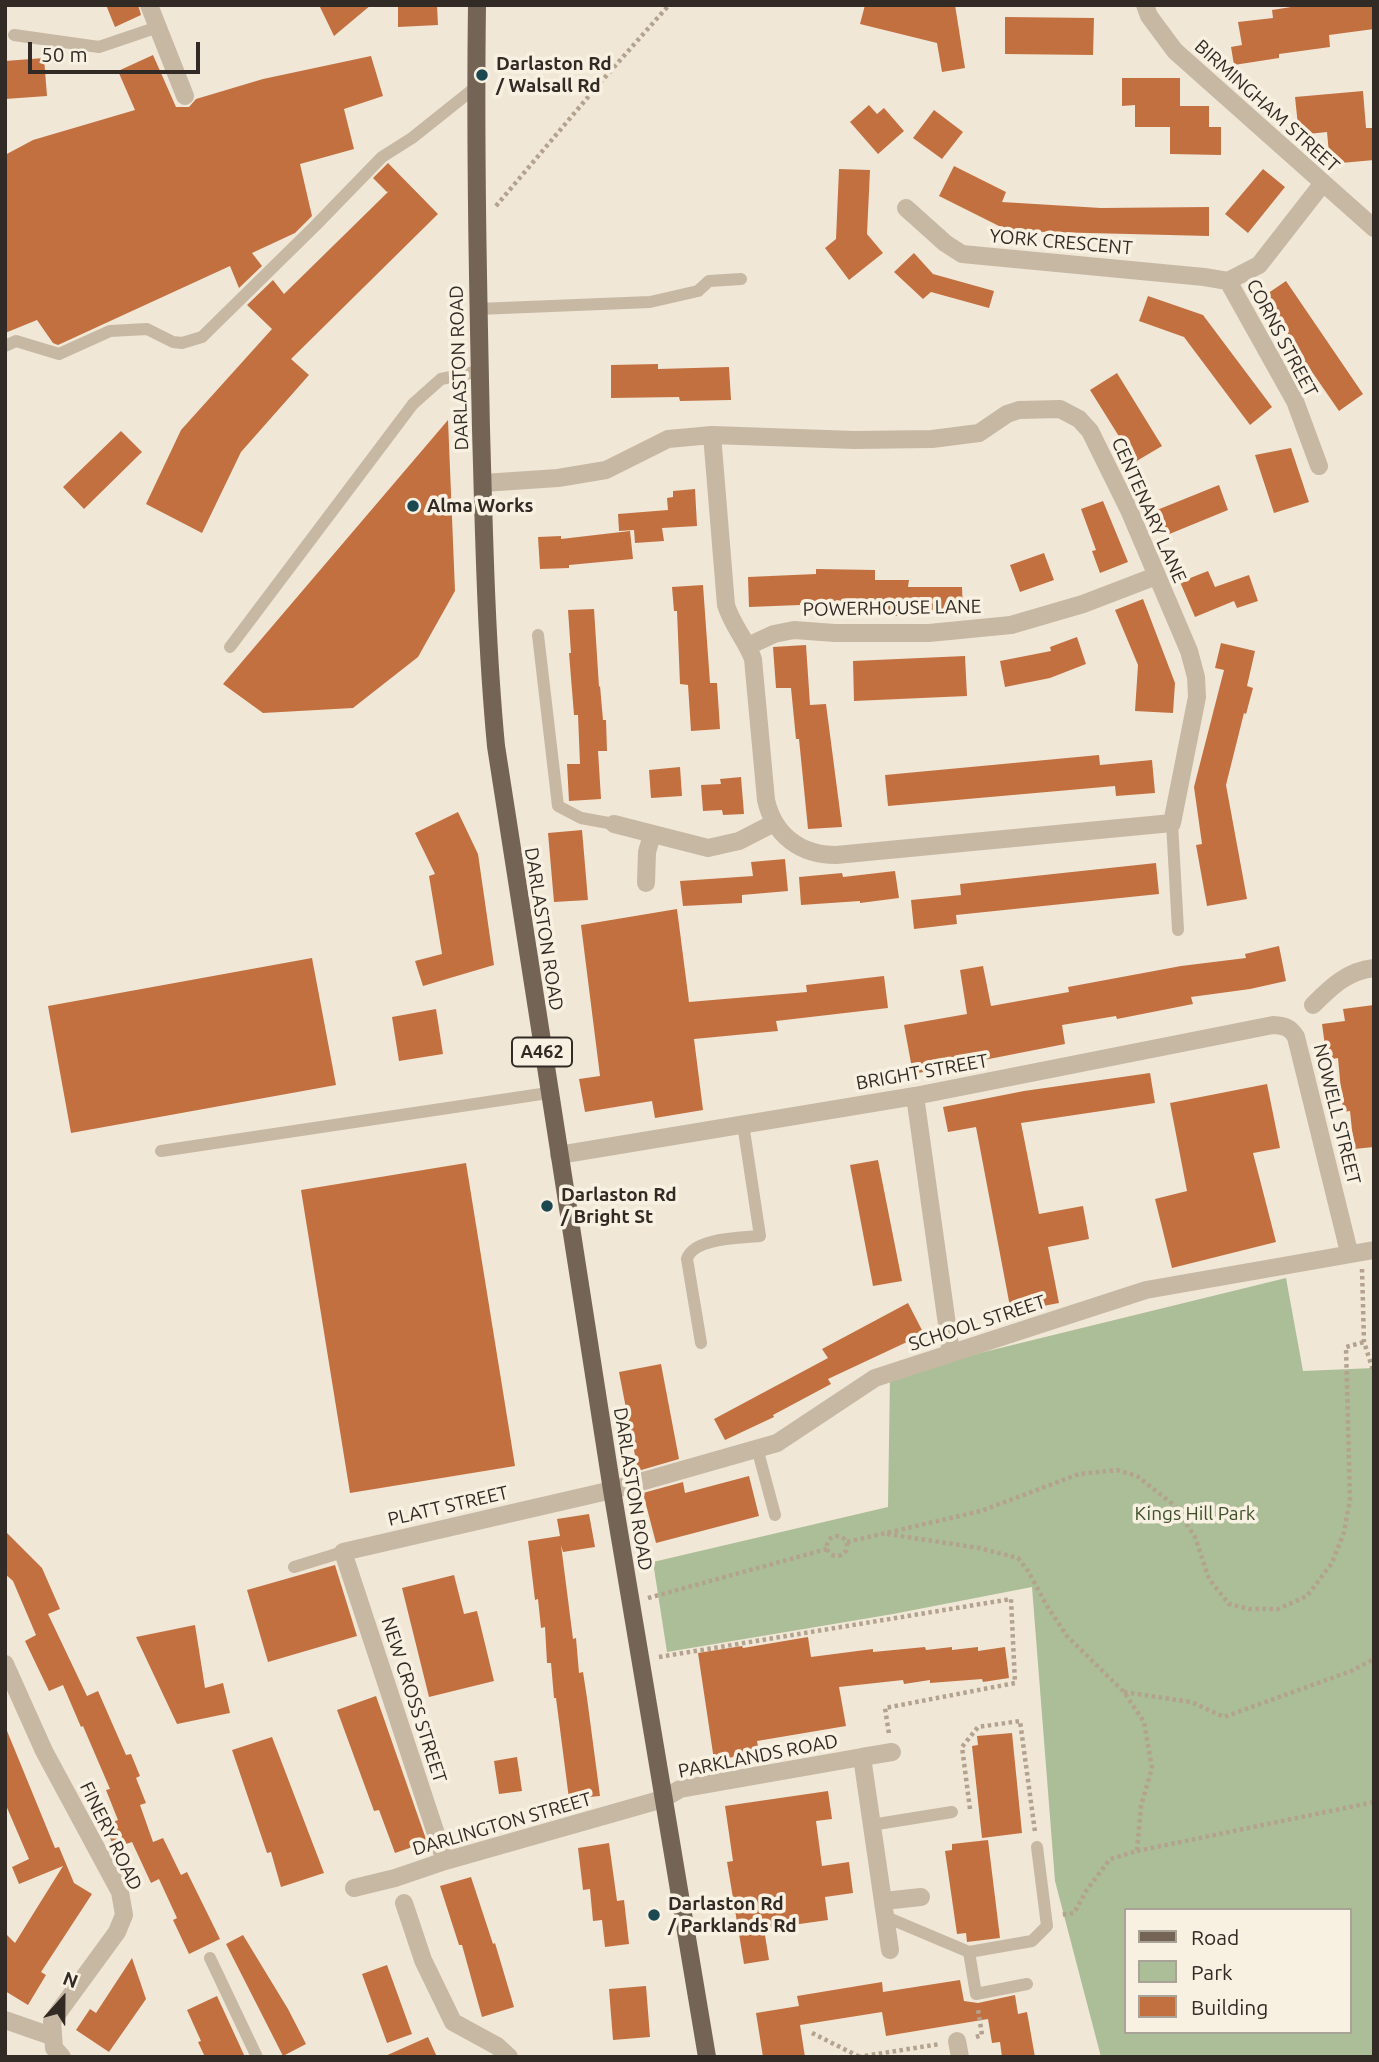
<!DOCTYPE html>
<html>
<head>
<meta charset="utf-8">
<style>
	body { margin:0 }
	#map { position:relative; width:1379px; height:2062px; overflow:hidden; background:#f0e7d7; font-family:Ubuntu,sans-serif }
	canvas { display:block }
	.frame { position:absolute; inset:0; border:7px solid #322b25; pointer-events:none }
	.legend { position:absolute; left:1124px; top:1908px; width:228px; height:126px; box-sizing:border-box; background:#f8f1e2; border:2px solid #a9a296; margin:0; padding:9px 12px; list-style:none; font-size:21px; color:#322b25 }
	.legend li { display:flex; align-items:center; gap:14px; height:35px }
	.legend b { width:35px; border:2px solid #a9a296 }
	.north { position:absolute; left:28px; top:1964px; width:70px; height:70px; -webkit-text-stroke:5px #f8f1e2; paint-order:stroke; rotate:21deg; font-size:19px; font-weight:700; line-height:28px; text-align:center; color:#322b25 }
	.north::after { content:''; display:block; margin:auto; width:24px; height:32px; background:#322b25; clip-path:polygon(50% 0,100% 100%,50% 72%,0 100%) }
	.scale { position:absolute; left:28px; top:42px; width:172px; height:32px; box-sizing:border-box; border:4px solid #322b25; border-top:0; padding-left:9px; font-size:21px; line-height:24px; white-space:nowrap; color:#322b25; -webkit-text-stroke:5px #f8f1e2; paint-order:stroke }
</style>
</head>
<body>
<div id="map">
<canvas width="1379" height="2062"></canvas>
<div class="frame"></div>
<ul class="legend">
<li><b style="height:9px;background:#746456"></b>Road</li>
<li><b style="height:19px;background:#acbe97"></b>Park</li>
<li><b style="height:19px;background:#c37041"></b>Building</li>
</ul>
<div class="north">N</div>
<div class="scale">50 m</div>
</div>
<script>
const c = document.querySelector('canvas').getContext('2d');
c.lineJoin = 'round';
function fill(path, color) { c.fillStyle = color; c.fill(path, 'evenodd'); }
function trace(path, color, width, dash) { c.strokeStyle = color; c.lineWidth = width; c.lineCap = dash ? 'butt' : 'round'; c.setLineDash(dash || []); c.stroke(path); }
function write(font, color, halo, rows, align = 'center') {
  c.font = font + ' Ubuntu,sans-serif'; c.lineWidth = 7; c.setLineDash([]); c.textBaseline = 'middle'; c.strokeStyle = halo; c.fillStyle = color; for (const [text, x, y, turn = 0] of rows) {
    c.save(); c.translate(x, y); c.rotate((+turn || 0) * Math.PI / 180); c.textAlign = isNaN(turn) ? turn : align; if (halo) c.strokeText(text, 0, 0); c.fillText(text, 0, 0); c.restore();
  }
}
fill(new Path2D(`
	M1286 1278 1303 1371 1374 1368V2057H1101L1055 1881 1032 1587 893 1614 667 1652 653 1562 888 1507 890 1375ZM1125 1910H1349V2032H1125Z`), '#acbe97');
fill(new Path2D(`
	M106 5H138L141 15 115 27Z
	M319 5H371L334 36Z
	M398 5H437L438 25 398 27Z
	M865 5H955L965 68 942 72 937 43 860 24Z
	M1304 5H1374V29L1329 35 1330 47 1279 54V58L1234 65 1231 47 1242 45 1238 22 1273 18 1272 10Z
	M1005 17 1094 18 1093 55 1005 54Z
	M153 55 176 107H189L196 99 263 79 371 56 383 96 344 109 354 149 300 164 312 216 295 233 252 253 262 266 239 288 230 266 58 345 53 343 37 320 5 333V155L33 140 135 110 118 71Z
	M44 58 47 96 5 99V61Z
	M1122 78H1180V106H1209V127H1221V155L1170 154V127H1135V105L1122 106Z
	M1363 91 1366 128H1374V160L1330 164 1327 132 1299 135 1295 97Z
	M869 105 877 114 884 108 904 131 878 154 850 122Z
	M934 110 963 132 942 159 913 138Z
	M388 163 438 214 291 359 309 375 241 452 202 533 146 504 181 430 272 329 247 305 273 280 284 294 389 191 387 192 373 178Z
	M954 166 1006 192 1002 202 1101 208 1209 207V236L1009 231 939 196Z
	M839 169 870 170 867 234 883 253 849 280 825 248 836 239Z
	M1263 169 1285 187 1248 233 1225 214Z
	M914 253 933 274 994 291 989 308 931 292 923 299 894 272Z
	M1286 281 1363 394 1339 411 1261 298Z
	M1148 296 1203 315 1272 407 1250 425 1184 337 1139 321Z
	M658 364V369L729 367 731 400 680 401 679 397 611 398V365Z
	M1117 373 1162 446 1135 462 1090 390Z
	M448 420 455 591 418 657 353 708 263 713 223 684Z
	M121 431 142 452 84 509 63 487Z
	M1291 448 1309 502 1274 513 1255 455Z
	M1219 485 1228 510 1167 535 1157 510Z
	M695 489 697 526 662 528 664 541 635 543 634 530 619 531 618 514 668 510 667 498 673 497V491Z
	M1103 501 1128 562 1100 573 1092 551 1096 550 1081 509Z
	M630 531 633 559 569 565V568L540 569 538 537 561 536V539Z
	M1044 553 1054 580 1020 592 1010 565Z
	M816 569 875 570V580H909L908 587H962L963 613H908V616H886V607H847V604L800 603V605L749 607 748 577 816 574Z
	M1208 571 1215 587 1249 575 1258 601 1237 608 1234 601 1195 617 1180 582Z
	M703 585 710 683H717L720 729 691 731 688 685 680 684 677 611H674L672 587Z
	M1143 599 1175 683 1173 713 1135 711 1138 665 1115 610Z
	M594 609 599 687 600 686 603 720H606L607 751H598L601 799 569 801 567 764H580L578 715H574L569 653H571L568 610Z
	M1077 637 1086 664 1050 678 1005 687 1000 661 1051 651 1050 647Z
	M1221 643 1255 651 1247 686 1253 688 1246 714 1244 713 1226 785 1247 899 1207 906 1196 845 1202 844 1194 787 1224 670 1215 668Z
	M806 645 810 705 826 704 842 827 808 829 799 739H796L791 688H776L773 647Z
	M965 656 967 696 854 701 853 661Z
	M1099 755 1100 765 1152 760 1155 793 1116 796 1115 786 888 806 885 775Z
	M680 767 682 796 651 798 649 770Z
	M741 777 744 814 723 815 722 810 703 811 701 785 721 784 720 779Z
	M458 812 478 854 494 965 423 986 415 961 442 954 429 876 435 874 415 833Z
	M582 830 588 900 554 902 548 833Z
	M785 859 788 891 742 895V903L683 906 680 881 753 876 751 862Z
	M1156 863 1159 894 956 915 957 924 914 929 911 900 961 895 960 884Z
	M895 871 899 898 860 903V901L801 905 799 877 842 873 843 877Z
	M677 909 689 1002 807 992 806 985 884 976 888 1008 776 1021 778 1031 694 1039 703 1110 655 1118 652 1101 585 1112 579 1079 600 1076 581 925Z
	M1279 946 1286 981 1250 989 1191 997 1193 1004 1117 1019 1116 1016 1062 1025 1065 1044 913 1074 904 1025 967 1014 960 970 983 966 991 1006 1069 992 1068 987 1181 966 1246 958 1245 954Z
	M312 958 336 1085 71 1133 48 1006Z
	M1374 1005V1147L1354 1149 1350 1111 1343 1112 1338 1058 1327 1060 1322 1024 1345 1021 1343 1009Z
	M436 1009 443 1054 399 1061 392 1017Z
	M1150 1073 1155 1103 1021 1123 1039 1214 1083 1206 1089 1239 1048 1247 1059 1303 1011 1312 976 1127 948 1132 943 1107 1024 1091Z
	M1267 1084 1280 1148 1253 1153 1276 1242 1172 1268 1155 1199 1187 1191 1170 1103Z
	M878 1160 902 1281 873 1286 850 1165Z
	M466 1163 515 1466 350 1493 301 1190Z
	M908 1303 924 1334 828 1379 831 1384 773 1415 774 1417 725 1440 714 1419 828 1358 822 1349Z
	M661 1364 679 1459 638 1471 619 1372Z
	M749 1476 759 1516 656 1543 643 1493 683 1482 685 1493Z
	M589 1514 595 1547 563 1552 561 1545 573 1639 576 1638 579 1673 583 1672 587 1698 600 1796 569 1799 556 1698H554L551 1663H547L545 1627 541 1628 538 1599 535 1600 528 1541 560 1536 557 1519Z
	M5 1531 42 1568 60 1609 48 1614 87 1696 98 1691 126 1755 131 1754 140 1776 136 1778 146 1803 140 1805 153 1842 163 1838 181 1875 187 1872 220 1939 189 1954 173 1920 177 1918 159 1879 151 1883 132 1842 114 1848 105 1825 118 1820 106 1790 110 1789 83 1726 81 1727 63 1685 49 1691 25 1641 36 1635 13 1581 5 1574Z
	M335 1565 357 1636 268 1662 247 1590Z
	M454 1575 464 1614 477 1611 494 1681 429 1697 402 1588Z
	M195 1625 205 1688 223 1683 230 1713 177 1724 136 1637Z
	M808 1637 811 1657 873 1649V1652L925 1647 926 1650 952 1647V1650L978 1647V1651L1005 1647 1009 1678 983 1682 982 1679 930 1683V1680L904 1684 903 1680 839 1687 846 1726 757 1741 759 1753 714 1760 698 1653 742 1646 743 1648Z
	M376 1696 427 1842 395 1853 379 1810 374 1811 337 1710Z
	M5 1726 55 1848 59 1847 74 1883 92 1894 41 1972 46 1975 28 2005 5 1991V1933L15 1943 63 1866 19 1884 12 1867 29 1859 5 1803Z
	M1012 1733 1022 1833 982 1838 972 1746 978 1745 977 1736Z
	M272 1737 324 1873 281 1887 271 1852 267 1853 232 1750Z
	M517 1757 522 1791 499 1794 494 1761Z
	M828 1791 832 1819 816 1821 822 1866 849 1862 853 1893 825 1897 828 1920 764 1929 769 1960 744 1964 727 1862 733 1861 725 1806Z
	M988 1840 1000 1938 967 1942 966 1933 957 1934 945 1851 952 1850V1844Z
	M609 1843 617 1901 624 1900 629 1944 605 1947 602 1920 593 1921 590 1889 583 1890 578 1848Z
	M471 1877 493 1944 495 1943 514 2007 482 2017 462 1945H459L440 1886Z
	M243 1935 288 2009 306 2044 283 2056 226 1944Z
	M132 1958 146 1999 109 2052 76 2030 90 2009 96 2013Z
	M387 1965 412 2034 387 2043 362 1974Z
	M960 1980 964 2001 978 2003 1015 1995 1018 2014 1027 2012 1035 2057H1002L1000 2042 992 2043 988 2019 886 2036 882 2012 800 2025 805 2057H763L756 2013 799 2006 797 1996 882 1982 883 1992Z
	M646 1986 650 2037 613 2040 609 1989Z
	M217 1996 245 2057H205L198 2042 201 2041 187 2010Z
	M428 2037 437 2057H383Z`), '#c37041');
trace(new Path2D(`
	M496 206 599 84 669 5
	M1362 1269 1364 1342 1374 1373
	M887 1534 979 1548 1018 1558 1028 1571 1047 1606 1067 1636 1124 1692 1144 1722 1152 1768 1141 1806 1137 1851 1110 1859 1086 1891 1074 1913 1060 1915
	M827 1546a10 10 0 1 1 20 0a10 10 0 1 1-20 0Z
	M847 1542 981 1511 1079 1474 1117 1470 1137 1476 1174 1505 1195 1537 1209 1579 1229 1604 1249 1609H1278L1307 1596 1332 1563 1344 1532 1350 1500 1346 1347 1364 1342
	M648 1598 827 1549
	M659 1657 1011 1599 1015 1683 885 1708 889 1734
	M1124 1692 1191 1702 1224 1717 1351 1671 1374 1659
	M970 1809 962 1747 978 1727 1020 1721 1035 1832
	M1137 1851 1374 1802
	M812 2033 858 2056
	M976 2037 982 2035 978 2009
	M858 2057 940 2044`), '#b3a28e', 4.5, [3.5, 3.5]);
trace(new Path2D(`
	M14 35 99 47 158 27
	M478 309 650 302 698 291 709 281 741 279
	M5 346 16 341 59 354 110 331 147 329 173 342 182 343 202 337 315 226 382 157 412 138 476 87
	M538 635 558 806 581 818 614 824
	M230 647 413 404 441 379 480 371
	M1172 823 1178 930
	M161 1151 548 1093
	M701 1343 687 1259C693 1238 740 1238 760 1236L743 1124
	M757 1448 775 1515
	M294 1567 343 1552
	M871 1825 952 1812
	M886 1917 969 1952 1032 1941 1047 1926 1037 1847
	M969 1952 976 1994 1027 1984
	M210 1958 257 2057`), '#c7b8a3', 12);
trace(new Path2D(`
	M149 5 185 96
	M1145 5 1149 16 1175 51 1374 228
	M906 208 945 243 962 254 1204 277 1228 281
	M1319 466 1295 401 1228 281 1259 265 1323 183
	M483 483 558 478 606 470 668 439 712 435 854 440 932 439 979 433 1007 414 1019 410 1060 409 1079 419 1090 431 1129 510 1189 651 1196 677 1197 697 1172 823 836 855C800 855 774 835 766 800L753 659C746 640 732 625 726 605L712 435
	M748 646 774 634 794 630 835 633H929L1011 625 1083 604 1156 576
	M614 824 708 848 739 841 774 823
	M646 883 647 852 652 835
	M1313 1005C1331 987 1347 971 1374 968
	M915 1096 951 1353
	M559 1155 915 1096 1273 1025C1285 1026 1290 1027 1296 1037L1349 1252
	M5 1664 44 1751 120 1892 124 1915 117 1932 52 2021 54 2048 62 2057
	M862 1757 892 1752
	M445 1861 343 1552 612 1490 777 1443 875 1378 1146 1290 1374 1250
	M354 1888 395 1878 445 1861 663 1799 680 1789 862 1757 890 1950
	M884 1901 921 1897
	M404 1903 423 1960 453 2022 497 2046 509 2057
	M5 2020 51 2036
	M957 2041 960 2057`), '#c7b8a3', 18);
trace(new Path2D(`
	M477 5C475 146 478 287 481 429 484 534 486 640 496 746L612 1490 707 2057`), '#746456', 18);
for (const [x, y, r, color] of [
	[482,75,7,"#1c4852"],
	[413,506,7,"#1c4852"],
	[547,1206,7,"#1c4852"],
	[654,1915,7,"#1c4852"]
]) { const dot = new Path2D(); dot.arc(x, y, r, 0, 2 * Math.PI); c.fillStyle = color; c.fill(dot); trace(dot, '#f8f1e2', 2.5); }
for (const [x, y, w] of [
	[542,1052,60]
]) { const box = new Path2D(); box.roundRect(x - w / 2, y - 14.5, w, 29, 5); c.fillStyle = '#f8f1e2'; c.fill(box); trace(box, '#322b25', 2); }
write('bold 18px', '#322b25', null, [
	["A462",542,1052]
]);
write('bold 19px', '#322b25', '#f8f1e2', [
	["Darlaston Rd",496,64],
	["/ Walsall Rd",496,86],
	["Alma Works",427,506],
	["Darlaston Rd",561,1195],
	["/ Bright St",561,1217],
	["Darlaston Rd",668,1904],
	["/ Parklands Rd",668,1926]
], 'left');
write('19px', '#322b25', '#f8f1e2', [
	["BIRMINGHAM STREET",1267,106,42],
	["YORK CRESCENT",1061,242,5],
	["CORNS STREET",1282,338,62],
	["DARLASTON ROAD",459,368,-92],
	["CENTENARY LANE",1149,510,66],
	["POWERHOUSE LANE",892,608,-1],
	["DARLASTON ROAD",544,929,81],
	["BRIGHT STREET",922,1072,-10],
	["NOWELL STREET",1337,1114,76],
	["SCHOOL STREET",977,1323,-18],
	["DARLASTON ROAD",633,1489,81],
	["PLATT STREET",448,1506,-13],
	["NEW CROSS STREET",414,1700,72],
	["PARKLANDS ROAD",758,1756,-11],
	["DARLINGTON STREET",502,1824,-16],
	["FINERY ROAD",111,1836,64]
]);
write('19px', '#3d5029', '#f8f1e2', [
	["Kings Hill Park",1195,1514]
]);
</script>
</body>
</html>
